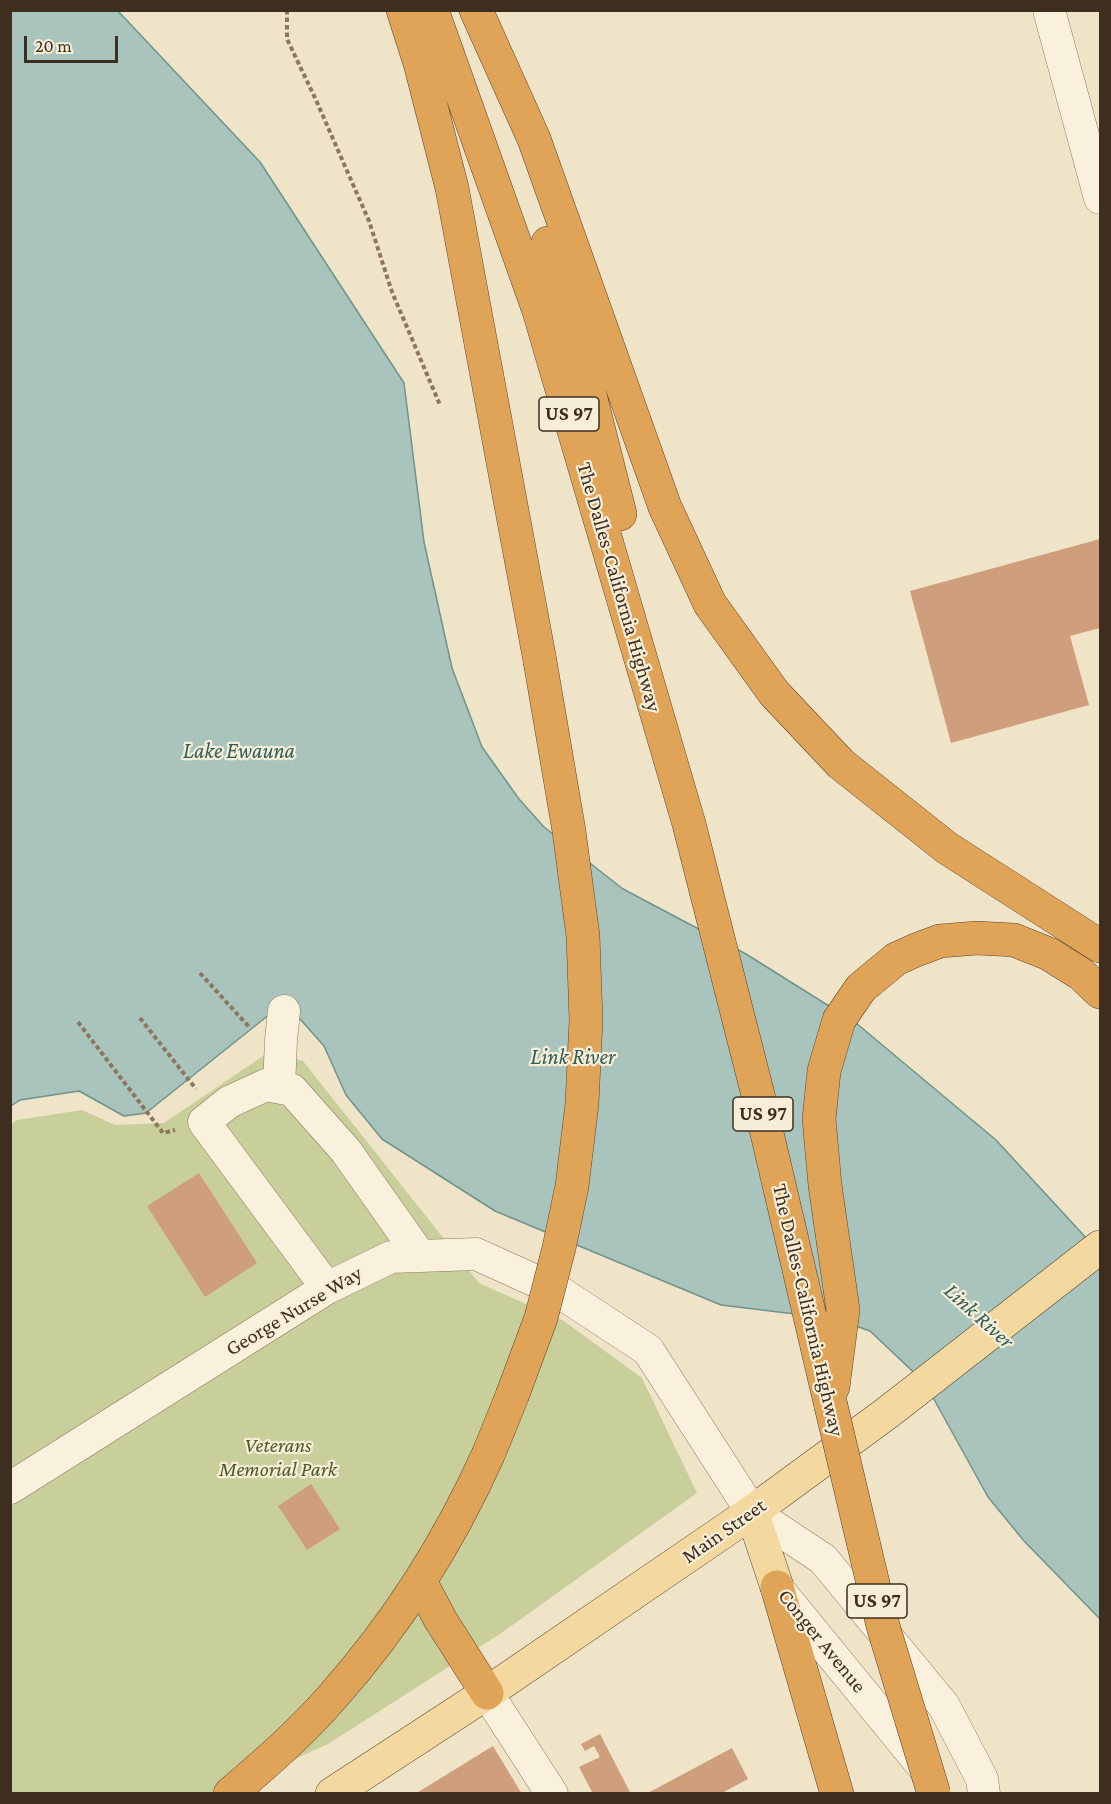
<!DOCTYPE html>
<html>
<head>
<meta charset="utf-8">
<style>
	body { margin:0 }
	#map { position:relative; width:1111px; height:1804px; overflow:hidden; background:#f0e4c8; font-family:"Crimson Pro",serif }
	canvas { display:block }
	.frame { position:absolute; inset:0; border:12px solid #3d2e20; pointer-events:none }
	.scale { position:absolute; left:24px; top:36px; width:94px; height:27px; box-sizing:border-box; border:3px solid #3d2e20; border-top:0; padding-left:8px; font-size:18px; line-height:21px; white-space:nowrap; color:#3d2e20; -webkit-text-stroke:4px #f7eed8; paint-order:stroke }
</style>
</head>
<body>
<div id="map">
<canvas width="1111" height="1804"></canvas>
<div class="frame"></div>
<div class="scale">20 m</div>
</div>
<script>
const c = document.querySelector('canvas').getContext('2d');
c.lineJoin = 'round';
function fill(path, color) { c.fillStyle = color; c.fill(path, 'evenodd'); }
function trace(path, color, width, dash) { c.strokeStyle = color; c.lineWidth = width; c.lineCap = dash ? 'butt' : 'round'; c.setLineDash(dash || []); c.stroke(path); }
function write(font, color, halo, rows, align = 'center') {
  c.font = font + ' "Crimson Pro",serif'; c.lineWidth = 4.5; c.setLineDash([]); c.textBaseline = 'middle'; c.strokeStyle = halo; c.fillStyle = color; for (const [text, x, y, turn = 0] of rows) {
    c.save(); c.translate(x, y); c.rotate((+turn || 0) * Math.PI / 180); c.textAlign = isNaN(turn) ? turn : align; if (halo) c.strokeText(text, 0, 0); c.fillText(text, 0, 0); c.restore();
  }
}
fill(new Path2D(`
	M269 1052 303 1061 479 1283 564 1321 642 1378 697 1493 500 1634 328 1744 220 1793 11 1794V1124L17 1120 82 1110 115 1125 164 1123Z`), '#c9cf9b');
const water = new Path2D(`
	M11 11H118L260 162 404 383 424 542 452 668 482 747 519 799 544 827 623 889 746 954 856 1023 996 1140 1100 1253V1619L1024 1541 988 1497 925 1383 870 1331 836 1319 721 1305 495 1211 382 1139 346 1095 324 1046 285 1002 146 1113 124 1116 79 1091 20 1100 11 1106Z`);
fill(water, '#a9c4bc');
trace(water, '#6f938a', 1.5);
fill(new Path2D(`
	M1100 539V628L1070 636 1089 705 951 743 910 591Z
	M199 1173 257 1263 205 1297 147 1206Z
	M311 1484 340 1529 307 1550 278 1506Z
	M600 1734 631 1794H593L579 1767 600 1757 594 1746 585 1751 581 1744Z
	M493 1746 522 1794H415Z
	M732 1748 748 1779 720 1794H646Z`), '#cf9f7d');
const minor = new Path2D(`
	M1049 10 1100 198
	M279 1087 281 1040 284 1011
	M327 1288 204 1122 229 1102 266 1085 292 1090 346 1151 420 1256
	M10 1488 327 1288 391 1257 476 1254 558 1291 648 1350 752 1512 823 1559 944 1706 982 1779 984 1794
	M777 1588 926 1770
	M487 1693 552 1794`);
const major = new Path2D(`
	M752 1512 777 1587
	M332 1794 487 1693 752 1512 887 1413 1100 1247`);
const highway = new Path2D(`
	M403 10 420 63 452 188 540 661
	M432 10 539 311 689 824 758 1095 831 1406
	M476 10 534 139 665 507 710 604 774 693 841 764 947 848 1100 946
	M548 243 565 296 620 514
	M833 1387 843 1310 825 1185 819 1119 824 1071 839 1020 861 988 896 959 916 950 940 941 977 938 1014 940 1049 954 1081 974 1100 992
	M420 1581 440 1619 487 1693
	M777 1587 837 1794
	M230 1794C266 1763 302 1732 333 1696 396 1625 449 1542 488 1455 496 1436 504 1416 512 1396`);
trace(minor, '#8d765c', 33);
trace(major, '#5b4430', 34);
trace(highway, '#5b4430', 34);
trace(new Path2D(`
	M287 10V39L316 100 369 221 392 292 440 405
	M200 973 250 1028
	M140 1018 196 1089
	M78 1022 163 1133 175 1130`), '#8d765c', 4, [4.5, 3]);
trace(minor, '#faf1dc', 32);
trace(major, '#f3d9a0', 33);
trace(highway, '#e0a458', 33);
const highwayBridge = new Path2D(`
	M512 1396 541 1318 559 1248 572 1186 582 1104 586 1020 583 936 569 831 540 661
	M831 1406 883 1626 934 1794`);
trace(highwayBridge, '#5b4430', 34, []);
trace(highwayBridge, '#e0a458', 33);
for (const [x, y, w] of [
	[569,414,60],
	[763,1114,60],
	[877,1601,60]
]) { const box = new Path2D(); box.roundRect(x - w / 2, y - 17, w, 34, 4.5); c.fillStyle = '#f7eed8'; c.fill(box); trace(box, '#3d2e20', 1.5); }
write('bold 20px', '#3d2e20', null, [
	["US 97",569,414],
	["US 97",763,1114],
	["US 97",877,1601]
]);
write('21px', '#3d2e20', '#f7eed8', [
	["The Dalles-California Highway",619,587,74],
	["The Dalles-California Highway",808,1310,77],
	["George Nurse Way",294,1311,-31],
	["Main Street",724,1531,-35],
	["Conger Avenue",822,1641,51]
]);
write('italic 21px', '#4d5a26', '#f7eed8', [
	["Veterans",278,1446],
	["Memorial Park",278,1470]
]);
write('italic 22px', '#2f5d5a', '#f7eed8', [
	["Lake Ewauna",239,751],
	["Link River",573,1057],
	["Link River",979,1316,42]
]);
</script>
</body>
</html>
